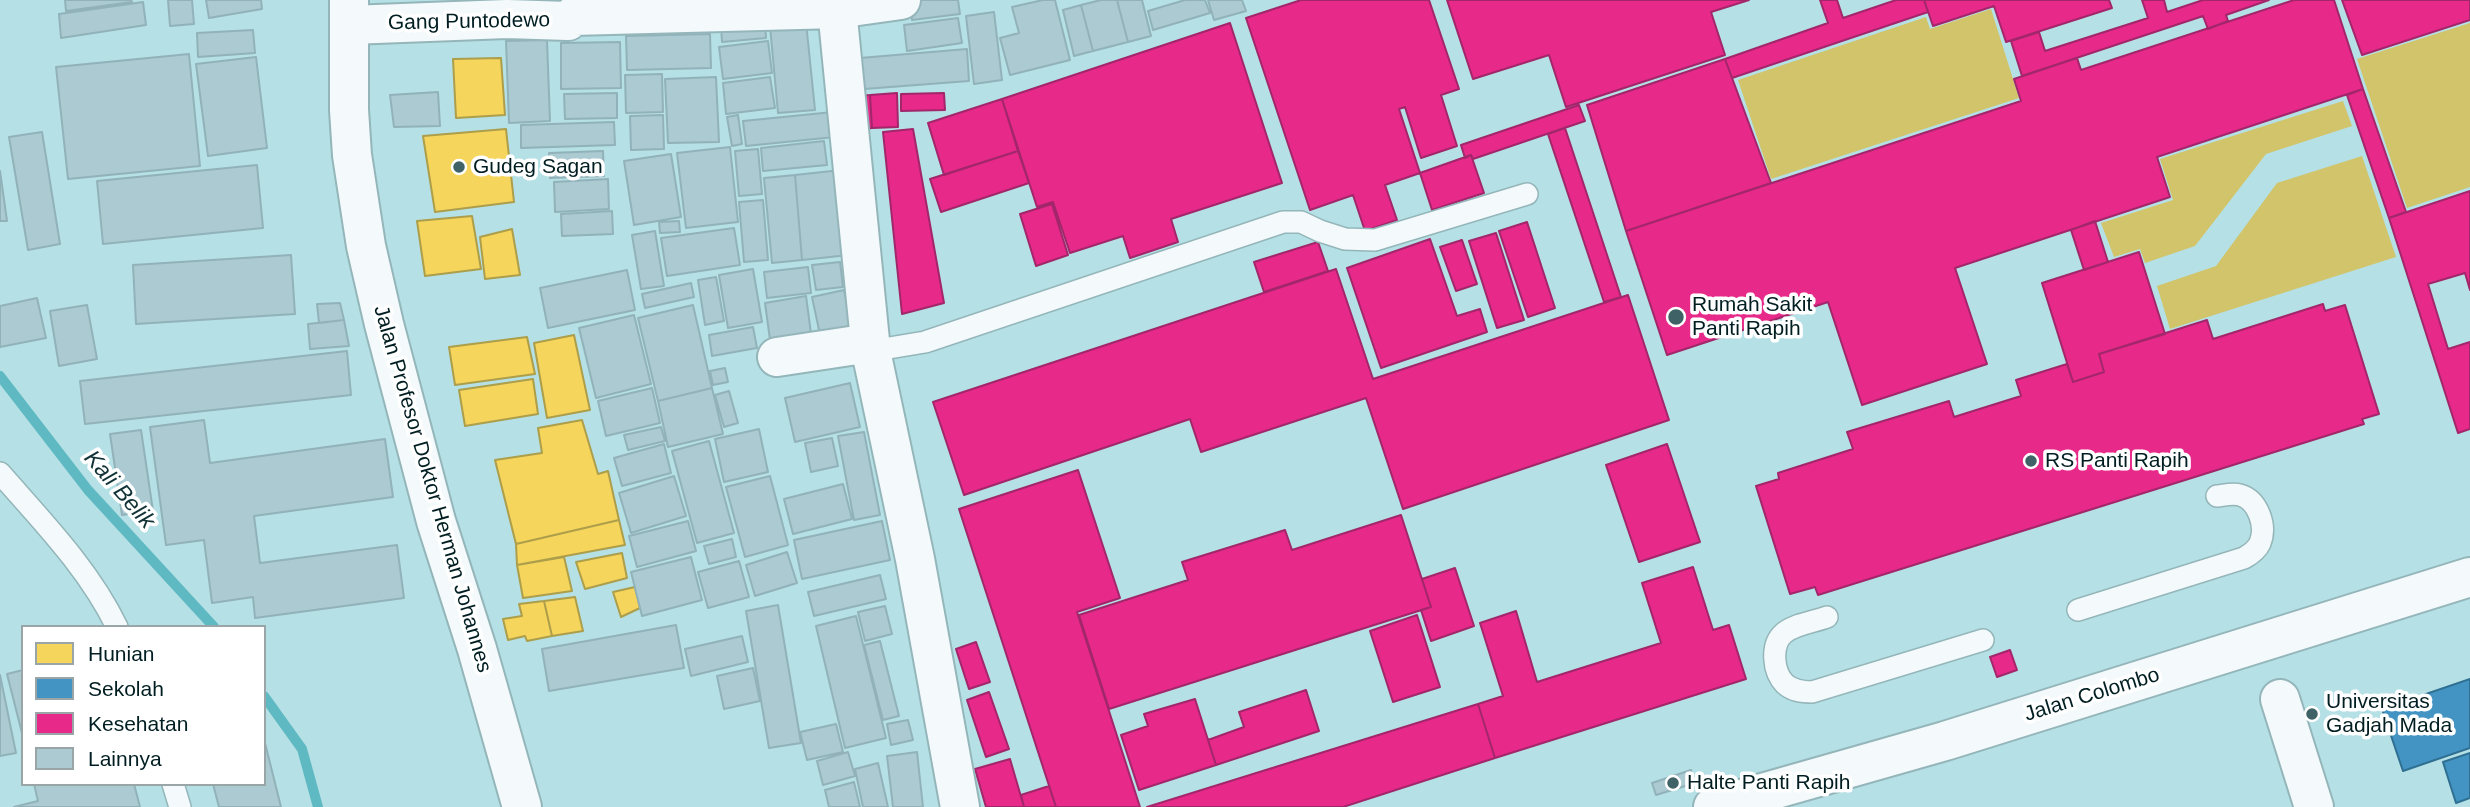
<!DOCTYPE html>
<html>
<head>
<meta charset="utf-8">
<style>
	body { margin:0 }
	#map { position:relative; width:2470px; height:807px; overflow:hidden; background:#b5e0e5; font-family:Helvetica,sans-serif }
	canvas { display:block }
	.legend { position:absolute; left:21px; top:625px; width:245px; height:161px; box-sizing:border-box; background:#fff; border:2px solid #99a5a6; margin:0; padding:9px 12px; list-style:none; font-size:21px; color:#001e21 }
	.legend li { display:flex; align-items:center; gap:14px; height:35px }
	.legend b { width:35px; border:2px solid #99a5a6 }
</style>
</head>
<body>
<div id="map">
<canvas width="2470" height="807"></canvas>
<ul class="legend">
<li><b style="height:19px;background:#f6d55c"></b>Hunian</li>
<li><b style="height:19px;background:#4393c3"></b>Sekolah</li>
<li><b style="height:19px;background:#e7298a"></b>Kesehatan</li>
<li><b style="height:19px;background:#abcad2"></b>Lainnya</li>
</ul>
</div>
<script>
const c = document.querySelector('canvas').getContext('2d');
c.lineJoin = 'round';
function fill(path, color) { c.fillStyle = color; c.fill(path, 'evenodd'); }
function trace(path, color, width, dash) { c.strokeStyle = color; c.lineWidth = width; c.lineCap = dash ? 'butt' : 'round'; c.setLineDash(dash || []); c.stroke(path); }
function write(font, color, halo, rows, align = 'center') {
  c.font = font + ' Helvetica,sans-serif'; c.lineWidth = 7; c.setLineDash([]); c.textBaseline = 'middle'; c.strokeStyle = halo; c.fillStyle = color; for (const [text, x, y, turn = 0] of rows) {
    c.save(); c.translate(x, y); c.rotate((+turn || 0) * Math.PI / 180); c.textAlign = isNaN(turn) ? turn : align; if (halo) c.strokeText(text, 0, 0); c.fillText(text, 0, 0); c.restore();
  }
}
fill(new Path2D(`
	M1991 9 2019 98 1771 179 1738 80 1926 17 1930 29Z
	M2470 23V187L2407 208 2357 59Z
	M2343 101 2352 126 2266 154 2195 246 2145 263 2140 249 2114 257 2101 223 2173 200 2160 159Z
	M2362 156 2396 257 2170 329 2157 286 2216 266 2277 183Z`), '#d1c46b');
const homes = new Path2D(`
	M501 58 505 115 456 118 453 59Z
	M506 129 514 202 435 212 423 136Z
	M472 216 481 269 425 276 417 221Z
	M512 229 520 275 485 279 480 237Z
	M574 335 590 410 547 418 534 343Z
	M527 337 535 374 455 385 449 347Z
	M533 379 538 414 465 426 459 390Z
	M582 420 598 474 608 471 619 520 516 544 495 460 542 453 538 428Z
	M619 520 625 545 517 565 516 544Z
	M622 553 627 578 585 589 576 562Z
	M564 557 572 591 523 598 517 565Z
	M635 587 640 608 621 617 613 592Z
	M575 597 583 631 552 636 544 601Z
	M544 601 552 636 527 641 525 636 508 640 503 619 522 616 519 604Z`);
fill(homes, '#f6d55c');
trace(homes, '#ac9e4a', 2);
const schools = new Path2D(`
	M2470 679V748L2403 771 2382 709Z
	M2470 753V798L2456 803 2443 762Z`);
fill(schools, '#4393c3');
trace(schools, '#2f7092', 2);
const health = new Path2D(`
	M1301 0H1429L1459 89 1441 95 1457 146 1421 158 1405 107 1399 109 1420 173 1385 185 1397 220 1365 231 1353 195 1310 210 1246 18Z
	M1447 0H1749L1711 12 1725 55 1566 107 1549 55 1473 79Z
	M1820 0H1837L1843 18 1896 0H1924L1928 12 1732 78 1725 59 1828 23Z
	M1924 0H2109L2112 8 2006 42 1994 6 1933 26Z
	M2142 0H2164L2167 12 2203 0H2269L2226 15 2228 21 2208 29 2203 16 2022 76 2011 41 2039 32 2045 51 2148 18Z
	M2294 0H2334L2363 89 2157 157 2170 197 1955 268 1987 364 1862 405 1828 302 1667 355 1626 231 2021 101 2014 79 2077 58 2081 70Z
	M2342 0H2470V20L2362 55Z
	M1230 23 1282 183 1171 219 1178 242 1130 258 1123 236 1070 253 1053 202 1037 207 1002 99Z
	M1725 59 1771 183 1626 231 1587 105Z
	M2363 89 2406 212 2389 218 2347 95Z
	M897 93 898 127 872 128 870 95Z
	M944 93 945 110 901 111V94Z
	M870 95 872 128 856 130 853 96Z
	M1002 99 1018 151 944 175 928 123Z
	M1579 105 1585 121 1473 159 1471 155 1465 158 1461 145Z
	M1565 128 1621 297 1604 302 1548 134Z
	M913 129 944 303 902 314 883 132Z
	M1018 151 1029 183 941 212 930 179Z
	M1471 155 1484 193 1432 210 1420 173Z
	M2470 191V290L2465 273 2428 284 2448 349 2470 342V429L2458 433 2389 218Z
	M1052 204 1068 255 1036 266 1020 214Z
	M2095 221 2108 262 2084 270 2071 230Z
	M1527 222 1555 308 1528 317 1499 231Z
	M1496 233 1524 320 1497 328 1469 241Z
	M1430 239 1457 316 1480 309 1487 332 1381 368 1347 268Z
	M1462 240 1477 284 1456 291 1440 247Z
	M1318 242 1328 271 1264 292 1254 262Z
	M2139 252 2165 334 2099 354 2104 372 2073 382 2042 283Z
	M1336 269 1373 379 1628 295 1669 420 1403 509 1366 398 1201 452 1190 419 964 495 933 402Z
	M2323 304 2325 311 2345 305 2379 414 2362 419 2364 424 1818 595 1815 587 1790 594 1756 486 1779 479 1778 473 1853 449 1847 432 1949 401 1954 417 2021 396 2016 380 2067 364 2073 382 2104 372 2099 354 2207 320 2213 339Z
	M1667 444 1700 542 1639 562 1606 465Z
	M1078 470 1120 598 1077 612 1140 807H1056L959 509Z
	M1401 515 1431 607 1109 709 1079 615 1188 580 1182 562 1285 530 1292 550Z
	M1693 567 1713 630 1729 625 1746 679 1495 758 1478 704 1503 696 1480 623 1516 611 1537 682 1661 643 1642 583Z
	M1455 568 1474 626 1431 641 1421 610 1431 607 1422 579Z
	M1417 615 1440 687 1393 702 1370 631Z
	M976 642 990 682 969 689 956 649Z
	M2010 650 2017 670 1997 677 1990 657Z
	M1306 690 1319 731 1216 765 1208 740 1244 727 1239 712Z
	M989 692 1009 749 986 757 967 700Z
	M1195 699 1216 765 1139 790 1121 735 1148 726 1144 714Z
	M1478 704 1495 758 1343 807H1147Z
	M1010 759 1024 807H986L975 769Z
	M1049 786 1056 807H1024L1021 795Z`);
fill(health, '#e7298a');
trace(health, '#a2266a', 2);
trace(new Path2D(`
	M0 376 88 490 214 627
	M264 696 302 749 318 807`), '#5fb9c2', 10);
const building = new Path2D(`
	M65 0H131L132 2 66 11Z
	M168 0H192L194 24 170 26Z
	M206 0H261L262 9 209 18Z
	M922 0H958L960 14 912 20 910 2Z
	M1043 0H1055L1070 60 1010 75 1000 38 1019 33 1012 7Z
	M1101 0H1117L1128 42 1093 51 1081 5Z
	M1117 0H1142L1151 36 1128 42Z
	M1185 0H1205L1210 13 1153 30 1148 11Z
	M1208 0H1242L1246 11 1214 20Z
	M143 2 146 25 61 38 59 14Z
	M1081 5 1093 51 1074 56 1063 10Z
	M994 12 1002 80 974 84 966 16Z
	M958 18 962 43 907 51 904 25Z
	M765 20 766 38 722 42 721 25Z
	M806 22 815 110 778 113 770 26Z
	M253 30 255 53 198 57 197 33Z
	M710 34 711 68 627 70 626 36Z
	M547 40 550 121 509 123 506 41Z
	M768 41 772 73 723 79 719 47Z
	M620 42 621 88 561 89V43Z
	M967 49 969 81 851 90 848 59Z
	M189 54 200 166 68 179 56 67Z
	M256 57 267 148 208 156 196 64Z
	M662 74 663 112 626 113 625 75Z
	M716 77 719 142 668 143 665 79Z
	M770 77 775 108 726 114 723 83Z
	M438 92 440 126 394 127 390 95Z
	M617 93V118L565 119 564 94Z
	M833 112 835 137 746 146 743 121Z
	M663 115 664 149 631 150 630 116Z
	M738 115 742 144 732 146 727 117Z
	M614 122 615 145 521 148V125Z
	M42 132 60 244 28 250 9 137Z
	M824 141 827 165 763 171 761 148Z
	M730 147 738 222 686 228 677 153Z
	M758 149 762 194 739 196 735 151Z
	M603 151 604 176 550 178 549 153Z
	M671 154 681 217 634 225 624 161Z
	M257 165 263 228 103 244 97 181Z
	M841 170 849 255 802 260 795 175Z
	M0 171 7 221H0Z
	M795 175 802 260 772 263 764 178Z
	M608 179 609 209 555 212 554 182Z
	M763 200 768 260 744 262 739 202Z
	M612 211 613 234 562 236 561 214Z
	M679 221 680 232 660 233 659 222Z
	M734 228 740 265 667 276 661 238Z
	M655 231 664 286 641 289 632 235Z
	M291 255 295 314 136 324 133 265Z
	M840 262 843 287 816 290 812 265Z
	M808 267 811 293 767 298 764 272Z
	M753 269 762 322 728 328 719 275Z
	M627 270 635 310 548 328 540 288Z
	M716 277 724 321 705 325 698 280Z
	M691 283 694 297 645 308 642 294Z
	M844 290 854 337 822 344 812 297Z
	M806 296 812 341 771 347 765 303Z
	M37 298 46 338 0 347V306Z
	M340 303 344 320 319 323 317 304Z
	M87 305 97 359 59 366 50 311Z
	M693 305 712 388 658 401 638 318Z
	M634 315 651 384 596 398 579 328Z
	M344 320 349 346 310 349 308 324Z
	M753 327 757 348 712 356 709 335Z
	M347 351 351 395 85 424 80 381Z
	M725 368 728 382 713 385 710 371Z
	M850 383 860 427 795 442 785 398Z
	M652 388 660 423 606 436 598 401Z
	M712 388 723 434 668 447 658 401Z
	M729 391 738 423 724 427 715 395Z
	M204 420 210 463 385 439 393 497 254 516 260 563 397 545 404 598 255 618 253 597 212 603 204 540 166 545 150 427Z
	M661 427 665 441 628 450 624 435Z
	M759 429 768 472 724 482 715 439Z
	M141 430 153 511 122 515 110 434Z
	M864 432 880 515 854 520 838 436Z
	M832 438 838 466 811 472 805 443Z
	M709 441 734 533 697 543 672 451Z
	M664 444 671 473 622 486 614 458Z
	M674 476 686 516 631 533 619 493Z
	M770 476 788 545 745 557 726 487Z
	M843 484 852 519 793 534 784 499Z
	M688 521 696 551 637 567 629 536Z
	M882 521 890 560 802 579 794 540Z
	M732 539 736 557 709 564 704 546Z
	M787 552 797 583 755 596 746 565Z
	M691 557 702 600 642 616 631 572Z
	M739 561 749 597 708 608 698 572Z
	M880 575 886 599 814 616 808 592Z
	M778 605 801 743 769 748 746 611Z
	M885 606 892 634 865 641 858 612Z
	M856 616 886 738 845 748 816 626Z
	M676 625 684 668 549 691 542 649Z
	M742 636 748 662 691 676 685 649Z
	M880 641 899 716 883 720 864 645Z
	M753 668 760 701 724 709 717 676Z
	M23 670V737L7 674Z
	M0 675 16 753 0 756Z
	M908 720 913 740 891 745 887 724Z
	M836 724 843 752 807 760 800 732Z
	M264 739 281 807H219L213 784H264Z
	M848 752 855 776 823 785 817 761Z
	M917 752 923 807H893L887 756Z
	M878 763 888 807H863L855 769Z
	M1691 770 1695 783 1656 795 1652 783Z
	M854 782 860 807H829L825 790Z
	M34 784H134L140 807H14L38 801Z`);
fill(building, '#abcad2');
trace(building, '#92b2ba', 2);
const lane = new Path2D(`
	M871 351 925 342 1283 222H1301L1320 231 1345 239 1375 240 1527 194
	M0 473C42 521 89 569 117 627
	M2078 610 2244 558C2251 554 2257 550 2260 543 2267 526 2258 500 2240 495 2233 493 2225 495 2217 496
	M1827 617C1814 622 1795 624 1784 633 1770 645 1773 672 1785 684 1793 691 1802 692 1812 692L1983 640
	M173 784 180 807`);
const street = new Path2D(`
	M837 9 871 351 915 559 960 807
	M350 25 507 19 568 21 573 16 837 9 901 0
	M777 357 870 343
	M2280 699 2314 807`);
const secondary = new Path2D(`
	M349 0V110L352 155 366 246 384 324 436 521 477 649 522 807
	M1713 807 1945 741 2470 577`);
trace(lane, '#94b6ba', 24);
trace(street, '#94b6ba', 42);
trace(secondary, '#94b6ba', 42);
trace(lane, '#f4fafb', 21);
trace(street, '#f4fafb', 38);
trace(secondary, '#f4fafb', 38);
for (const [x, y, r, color] of [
	[459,167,7,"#3f6266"],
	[1676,317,9,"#3f6266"],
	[2031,461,7,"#3f6266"],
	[2312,714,7,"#3f6266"],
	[1673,783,7,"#3f6266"]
]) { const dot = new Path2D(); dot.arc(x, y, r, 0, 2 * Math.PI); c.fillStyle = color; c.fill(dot); trace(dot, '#fff', 2.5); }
write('21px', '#001e21', '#fff', [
	["Gang Puntodewo",469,22,-1],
	["Jalan Profesor Doktor Herman Johannes",432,489,74],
	["Jalan Colombo",2092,695,-17]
]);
write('21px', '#001e21', '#fff', [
	["Gudeg Sagan",473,167],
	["Rumah Sakit",1692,305],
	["Panti Rapih",1692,329],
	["RS Panti Rapih",2045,461],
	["Universitas",2326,702],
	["Gadjah Mada",2326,726],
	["Halte Panti Rapih",1687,783]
], 'left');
write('italic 23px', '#103135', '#fff', [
	["Kali Belik",119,490,49]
]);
</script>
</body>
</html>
